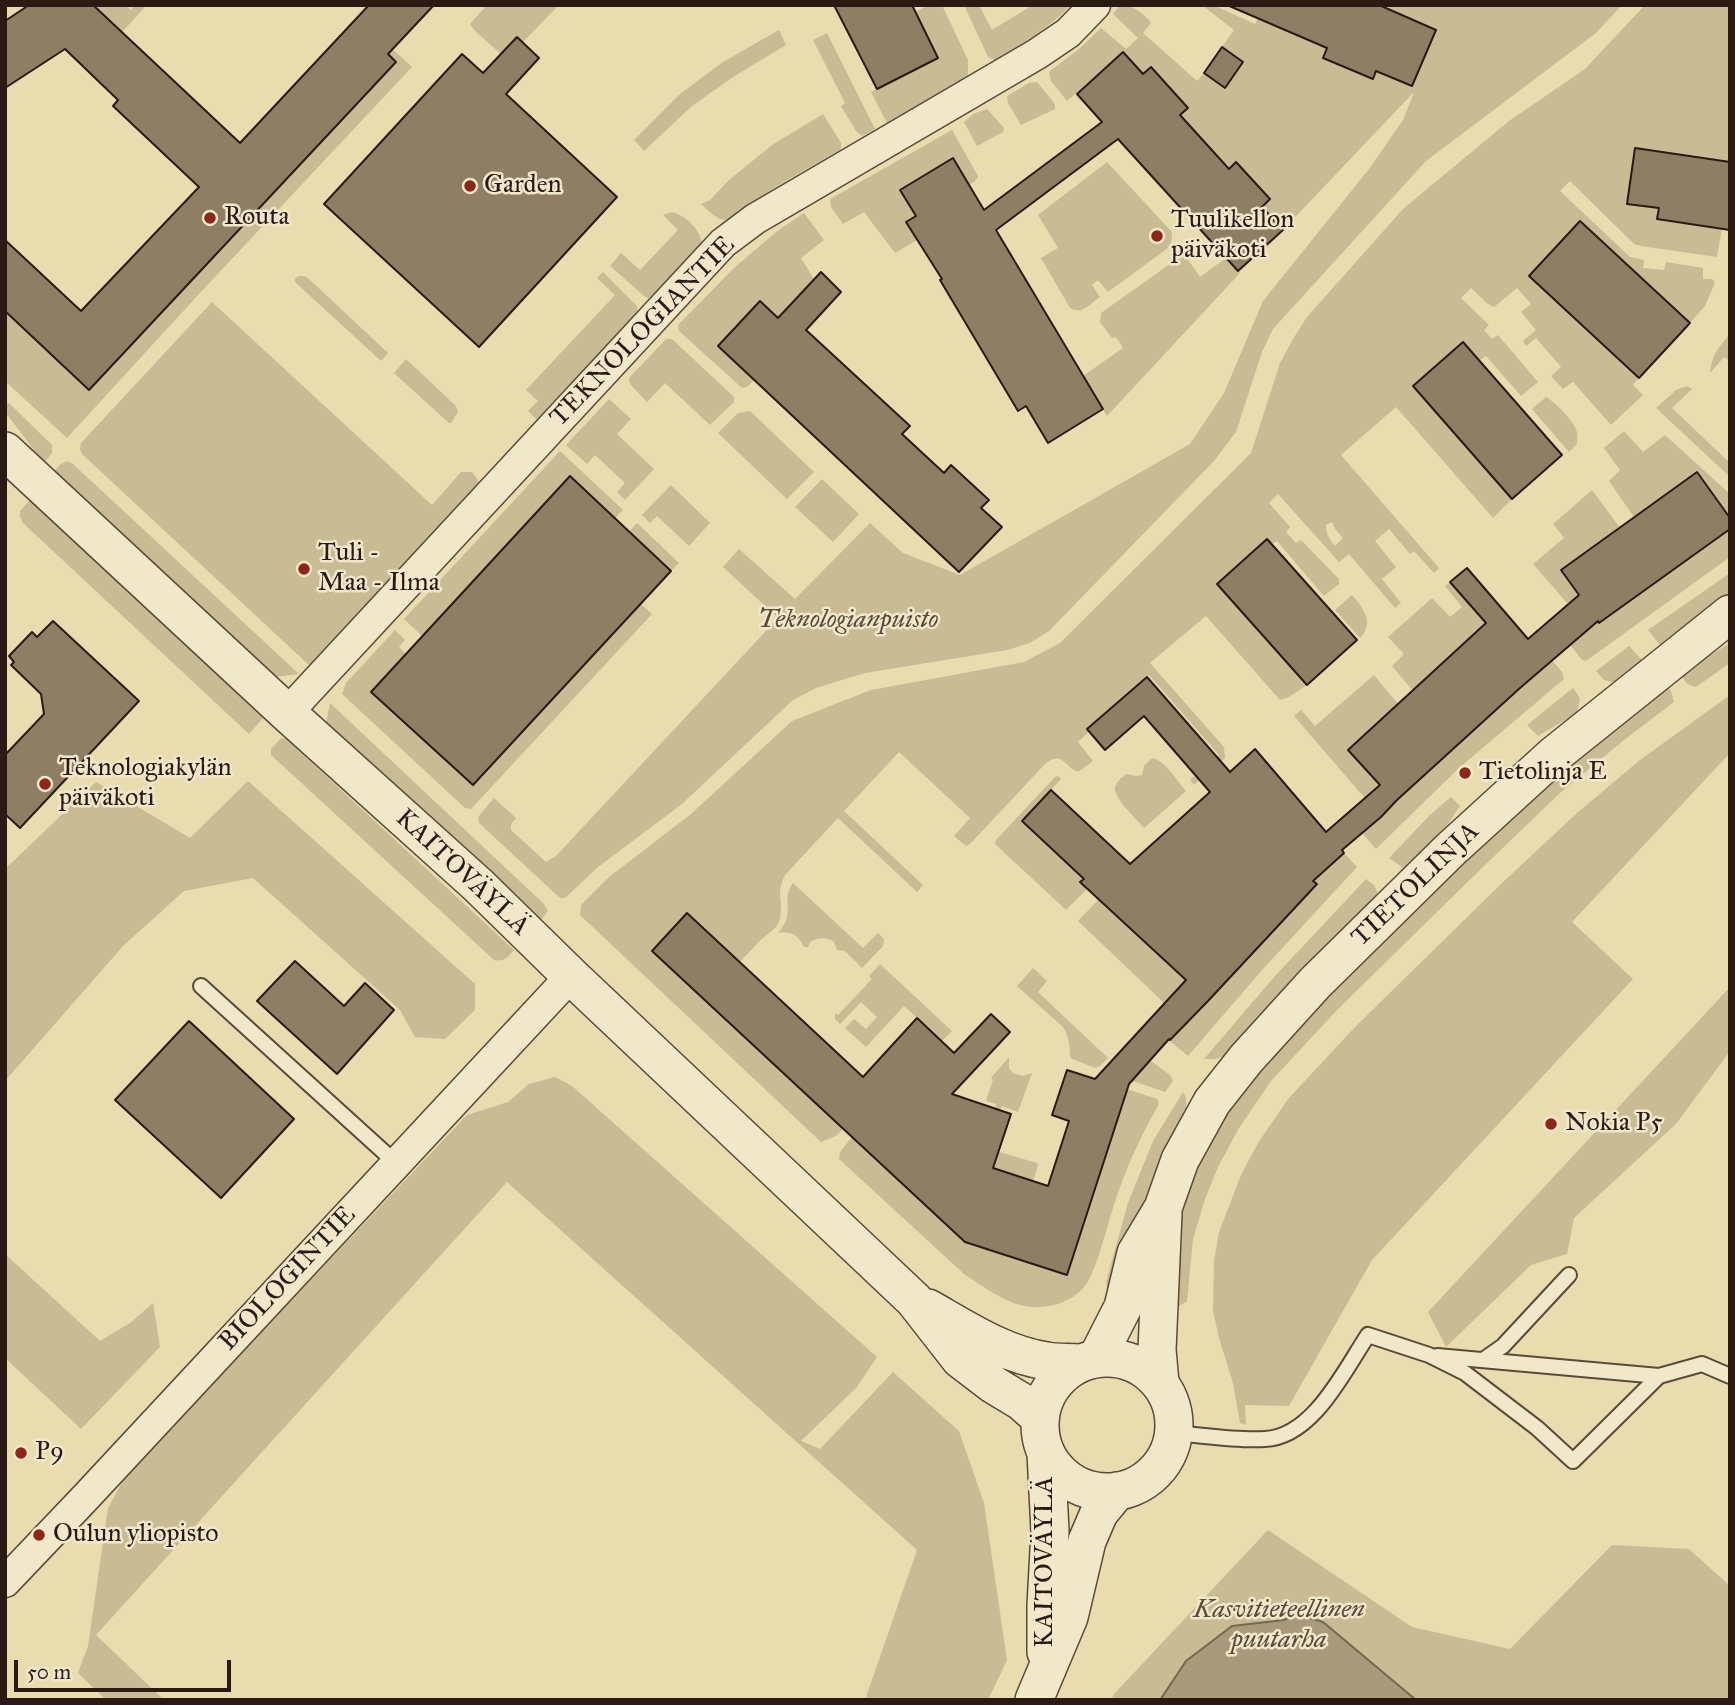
<!DOCTYPE html>
<html>
<head>
<meta charset="utf-8">
<style>
	body { margin:0 }
	#map { position:relative; width:1735px; height:1705px; overflow:hidden; background:#e9dcae; font-family:"IM FELL Great Primer",serif }
	canvas { display:block }
	.frame { position:absolute; inset:0; border:7px solid #2b1a14; pointer-events:none }
	.scale { position:absolute; left:14px; top:1660px; width:217px; height:32px; box-sizing:border-box; border:4px solid #2b1a14; border-top:0; padding-left:9px; font-size:21px; line-height:24px; white-space:nowrap; color:#2b1a14; -webkit-text-stroke:5px #f1e8ca; paint-order:stroke }
</style>
</head>
<body>
<div id="map">
<canvas width="1735" height="1705"></canvas>
<div class="frame"></div>
<div class="scale">50 m</div>
</div>
<script>
const c = document.querySelector('canvas').getContext('2d');
c.lineJoin = 'round';
function fill(path, color) { c.fillStyle = color; c.fill(path, 'evenodd'); }
function trace(path, color, width, dash) { c.strokeStyle = color; c.lineWidth = width; c.lineCap = dash ? 'butt' : 'round'; c.setLineDash(dash || []); c.stroke(path); }
function write(font, color, halo, rows, align = 'center') {
  c.font = font + ' "IM FELL Great Primer",serif'; c.lineWidth = 5; c.setLineDash([]); c.textBaseline = 'middle'; c.strokeStyle = halo; c.fillStyle = color; for (const [text, x, y, turn = 0] of rows) {
    c.save(); c.translate(x, y); c.rotate((+turn || 0) * Math.PI / 180); c.textAlign = isNaN(turn) ? turn : align; if (halo) c.strokeText(text, 0, 0); c.fillText(text, 0, 0); c.restore();
  }
}
fill(new Path2D(`
	M93 5H125L131 10 135 5H147L122 32Z
	M487 5H559L522 43 501 54 475 31 470 24Z
	M930 5H942L968 60V74L967 76 887 123 871 92 938 58 915 12Z
	M964 5H979L992 30 1033 5H1071C1049 28 1022 44 995 60L988 57Z
	M1120 5C1132 5 1144 13 1151 23L1143 33 1197 81 1204 73 1225 87 1243 62 1222 47 1234 30 1202 5H1213L1255 24 1258 18 1327 48 1323 58 1372 79 1376 71 1411 86 1436 30 1388 9 1389 5H1622L1596 33 1426 161 1273 329 1262 352 1236 432 1214 461 1049 631 1030 643 1007 650 865 673 816 688 793 700 682 804 598 867 565 898H560L479 823 478 817 494 798 516 818 511 824V830L546 862 556 856 778 618 723 567 739 549 795 599 870 523 903 553 960 575 1190 444 1224 393 1263 301 1369 169 1403 120 1414 92 1283 230 1262 207 1270 199 1236 163 1229 169 1180 115 1188 108 1143 74 1123 52 1067 101 1051 81 1049 72 1080 48 1101 28 1126 49 1138 38 1113 14Z
	M1645 5H1730V162L1635 148 1627 203 1659 208 1657 219 1722 228 1717 257 1641 246 1634 244 1570 181 1560 191 1630 257 1644 260 1643 268 1664 270 1666 262 1703 268V279H1712L1715 282 1705 306 1690 323 1580 221 1529 276 1639 378 1633 385 1643 395 1611 425 1573 382 1563 389 1551 376 1561 367 1536 338 1526 346 1523 341 1536 330 1521 312 1531 304 1517 288 1494 307 1488 304 1471 288 1461 298 1489 325 1484 330 1492 339 1498 335 1538 382 1521 396 1486 356 1479 361 1512 499 1493 518 1396 407 1341 455 1439 568 1434 573 1414 551 1410 554 1389 529 1375 541 1396 567 1382 579 1401 603 1395 608 1349 554 1339 562 1278 494 1269 503 1290 527 1286 532 1296 543 1301 540 1339 579V584L1324 596 1277 541 1272 544 1267 539 1217 583 1307 685 1289 697 1280 700 1206 616 1150 663 1224 747 1225 758 1194 785 1190 780 1219 755 1149 675 1126 695 1127 696 1087 729 1089 732 1078 742 1093 761 1078 772C1063 766 1064 751 1046 763L970 844 966 846 954 836 970 818 899 752 844 811 923 885 917 892 838 818 785 875C775 895 784 901 780 918 778 928 770 932 763 938 755 945 748 954 740 962L687 913 652 950 843 1129 836 1136 821 1142 580 915 581 905 609 877 691 814 792 721 871 690 1024 662 1060 643 1251 453 1280 363 1293 339 1307 317 1403 209 1509 121 1585 69ZM1332 522 1335 529 1343 538 1335 546C1331 542 1325 532 1326 525Z
	M372 30 412 67 199 294 67 438 5 381V311L89 390 271 197 264 189 396 62 367 34Z
	M779 30 786 45 733 77 692 106 644 151 634 140 680 94 723 62Z
	M827 33 875 129 862 136 856 131 841 106 845 103 813 40Z
	M1037 82 1055 104V109L1021 125 1008 103 1007 96 1029 83Z
	M987 109 1004 128 1003 132 977 146 964 122 973 114Z
	M823 114 841 143V149C811 167 779 183 751 204 744 209 733 221 723 220 715 218 707 209 701 204L710 200 729 180 772 145Z
	M952 130 978 176 976 180 969 185 900 191 916 216 907 222 917 240 895 253 864 212 843 224 831 207 830 199Z
	M1107 162 1171 231C1173 238 1172 242 1168 248L1108 292 1098 280 1092 285 1100 297C1090 304 1082 315 1070 308L1041 258 1058 248 1038 215Z
	M672 212C685 215 700 229 702 243L650 299 644 296 610 266 621 253 640 270 678 230 663 215Z
	M804 213 824 240 801 258 814 279 792 303 791 329 760 301 718 346 754 380 747 387 742 388 679 331 678 325 735 267 776 232Z
	M1184 254 1200 277 1226 258 1240 273 1107 416 1083 376 1123 348 1116 337 1112 338 1100 322 1101 313Z
	M603 272 637 306 638 314 538 421 528 411 538 401 526 390 615 295 597 278Z
	M298 276H304L309 279 388 353 381 361 295 282V279Z
	M212 302 432 505 461 472H472L478 480V486L310 666 83 455 80 450 81 443Z
	M1730 334V361L1724 357 1710 373C1711 357 1719 346 1730 334Z
	M666 339H672L734 397V402L710 425 665 383 647 402 630 384 629 378Z
	M406 359 456 406 458 412 451 423H449L394 373Z
	M1687 386 1692 389 1672 408 1730 463V477L1656 408 1676 390Z
	M1546 397C1555 402 1574 421 1577 432 1578 436 1577 440 1577 444L1569 452 1532 409Z
	M609 399 631 419 617 434 654 469 625 500 617 492 625 483 595 455 587 464 566 445Z
	M9 403 52 445V453L44 463 5 412V405Z
	M750 411 814 472 787 499 718 433 738 413Z
	M1624 431 1643 452 1665 435 1730 494V518L1696 472 1634 517 1609 481 1620 470 1604 448Z
	M560 451 623 510 579 557 574 552 609 513 570 477 422 636 404 619Z
	M67 461 73 464 299 674 276 677 266 673 54 471 61 464Z
	M822 479 859 514 833 542 795 507Z
	M671 485 710 523 689 546 657 516 650 523 642 515Z
	M1592 490 1620 528 1561 570 1600 623 1730 529V557L1586 661 1582 660 1571 646 1572 643 1589 628 1533 564 1564 538 1553 524Z
	M31 499 263 718 249 734 23 523 20 517V511Z
	M637 523 679 563 671 571 634 537 594 570Z
	M1730 573V593L1663 649 1648 630Z
	M1450 582 1531 677 1552 660 1562 672 1564 679 1459 768 1376 849 1362 833 1381 817 1294 716 1301 710 1315 726 1374 675 1398 704 1348 750 1413 691 1392 666 1404 654 1388 637 1432 598 1450 617 1462 607 1445 586Z
	M1352 595C1363 607 1375 624 1360 638L1335 610Z
	M641 604 652 614 471 809 465 808 342 694 346 683 395 630 405 640 399 647 406 654 435 750 473 785Z
	M1730 643V663L1696 687 1687 684 1680 674Z
	M1629 646 1645 663 1619 684 1604 680 1596 671Z
	M1666 685 1671 691 1674 702 1624 740 1560 793 1486 864 1338 1009 1271 1081 1239 1128 1218 1167 1205 1199 1193 1239 1187 1301 1174 1310 1168 1257 1186 1188 1223 1114 1256 1068 1326 994 1549 780Z
	M1573 688 1580 698 1577 713 1538 736 1527 725Z
	M1730 695V753L1572 922 1633 979 1372 1260 1289 1406 1245 1405 1246 1425 1240 1423 1233 1383 1219 1338 1213 1311 1214 1261 1219 1232 1241 1175 1258 1143 1288 1099 1356 1026 1502 883 1577 813 1640 760Z
	M330 703 544 904 548 911 537 925 330 732 326 723Z
	M281 738 286 739 514 950C508 957 504 962 494 960L271 755V749Z
	M1152 758C1166 761 1176 780 1186 791L1144 828 1122 804C1121 801 1118 798 1117 795 1111 786 1120 778 1127 774L1136 776 1142 775 1144 766Z
	M1058 776 1061 779 1022 822 1084 879 1081 882 1087 889 1066 910 995 844 996 840 1055 777Z
	M248 781 475 984V1010L445 1039 415 1037 400 1010 253 878 184 891 123 946 5 1081V869L96 782 190 838Z
	M1451 797 1460 806 1433 846 1411 869 1402 867 1389 858 1430 815Z
	M1259 830 1327 868 1344 853 1357 867 1263 969 1188 1056 1170 1041 1185 1023 1078 921 1099 899 1208 1001 1317 884Z
	M1366 879 1375 886 1378 895 1228 1055 1215 1059H1204L1275 976Z
	M793 883 863 948 878 933 884 939 883 946 862 968 845 951 837 950 834 942C827 937 817 937 810 942L808 947H804C798 935 792 931 778 933 797 911 780 901 793 883Z
	M880 964 952 1031 942 1041 904 1006 866 1047 845 1028 854 1019 866 1029 877 1017 861 1002 840 1024 835 1019V1013L838 1015 872 979 869 976Z
	M1033 968 1047 981 1038 992 1108 1058 1100 1066 1095 1068 1072 1059 1070 1056C1070 1046 1069 1036 1063 1027L1017 986Z
	M1730 987V1051L1676 1124 1574 1218 1567 1254 1531 1265 1446 1347 1428 1312Z
	M1009 1057V1068L1013 1073 1023 1076 1032 1073 1018 1112 1002 1106 1000 1110 995 1108 996 1104 986 1101 993 1080 991 1078Z
	M1151 1061 1170 1075 1173 1081 1165 1092 1112 1074 1146 1064Z
	M555 1077 572 1086 877 1357 856 1388 801 1441 820 1449 893 1372 959 1431 984 1503 1007 1660 988 1700H865L917 1550 507 1182 96 1635 164 1700H106L78 1673 88 1646 108 1508 126 1475 467 1115 508 1102 529 1084Z
	M1127 1089 1157 1099 1159 1104C1141 1135 1126 1168 1115 1202 1107 1225 1099 1263 1087 1283 1073 1304 1044 1311 1020 1305 1003 1301 979 1284 964 1274L839 1159 840 1152 852 1137 965 1242 1067 1275Z
	M1183 1092 1186 1097 1187 1114 1168 1147 1142 1206 1111 1296 1108 1291 1106 1282 1128 1203 1153 1141Z
	M996 1151 1037 1163 1038 1166 1033 1181 989 1167Z
	M5 1254 100 1341 130 1323 153 1303 160 1347 81 1429 5 1358Z
	M1268 1530 1412 1627 1510 1649 1612 1545 1689 1549 1730 1586V1700H1111L1114 1694Z`), '#c9bb94');
const water = new Path2D(`
	M1296 1614 1323 1622 1416 1700H1160L1186 1661 1232 1626 1284 1620Z`);
fill(water, '#a89a7a');
trace(water, '#766751', 2);
const building = new Path2D(`
	M29 5H93L240 143 369 5H434L388 54 396 62 89 390 5 311V240L81 311 199 187 113 106 118 100 65 49 5 88V21Z
	M834 5H912L938 58 877 89Z
	M1227 5H1379L1436 30 1412 86 1376 71 1373 79 1323 58 1327 48Z
	M517 37 539 58 506 94 617 197 479 347 324 204 462 54 483 73Z
	M1222 47 1243 62 1225 88 1204 73Z
	M1123 52 1143 74 1151 67 1188 108 1180 115 1229 169 1236 162 1270 199 1262 207 1283 230 1238 271 1118 139 996 230 1103 409 1048 443 1026 406 1018 411 940 280 942 279 906 222 916 216 900 190 953 158 984 210 1102 122 1077 94Z
	M1635 148 1730 162V230L1657 219 1659 208 1627 204Z
	M1580 221 1690 323 1639 378 1529 276Z
	M821 272 841 292 806 330 910 426 902 434 944 473 951 465 989 500 981 508 1002 527 959 572 718 346 760 301 778 318Z
	M1463 342 1562 455 1512 499 1413 386Z
	M1697 472 1730 518V529L1599 623 1598 621 1520 688 1397 800 1381 817 1342 850 1344 853 1313 881 1317 884 1208 1001 1170 1040 1169 1039 1129 1084 1067 1275 965 1242 652 951 687 913 863 1077 917 1018 954 1053 991 1014 1010 1032 952 1094 1011 1114 993 1168 1048 1186 1069 1121 1052 1115 1067 1070 1095 1079 1186 980 1080 882 1084 879 1022 821 1051 790 1130 864 1210 792 1144 716 1105 750 1087 729 1147 677 1230 772 1255 749 1326 832 1380 785 1348 750 1486 623 1450 582 1467 568 1528 639 1579 595 1561 570Z
	M570 476 671 571 473 785 371 692Z
	M1267 539 1357 640 1307 685 1217 584Z
	M53 621 139 701 20 828 5 814V755L44 714 41 694 11 665 14 662 9 656 32 632 37 637Z
	M295 961 344 1006 365 983 394 1010 337 1074 257 1001Z
	M189 1021 294 1119 221 1198 115 1100Z`);
fill(building, '#8e7f64');
trace(building, '#2b1a14', 2);
const service = new Path2D(`
	M201 986 396 1163
	M1437 1356 1659 1376
	M1483 1360 1503 1346 1569 1275
	M1173 1433C1202 1435 1236 1441 1265 1439 1313 1437 1344 1371 1368 1335L1429 1355 1465 1373 1537 1428 1573 1461 1659 1376 1702 1364 1730 1376`);
const minor = new Path2D(`
	M287 713 723 243 755 219 1037 54 1068 33 1095 5
	M5 1582 85 1498 571 976`);
const tertiary = new Path2D(`
	M5 451 287 713 478 885 571 976 914 1300 960 1359 994 1385 1022 1402 1040 1418
	M928 1308C965 1329 1004 1355 1047 1361 1057 1363 1069 1362 1080 1363
	M1097 1358 1123 1307 1136 1253 1163 1208 1180 1160 1212 1102 1246 1059 1315 983 1450 850 1554 755 1730 614
	M1040 1425a67 67 0 1 1 134 0a67 67 0 1 1-134 0Z
	M1160 1383 1157 1350 1163 1213
	M1046 1453 1050 1531 1046 1606V1652
	M1034 1700 1069 1617 1087 1541 1099 1513 1117 1491`);
trace(service, '#5a4a3a', 18);
trace(minor, '#5a4a3a', 33);
trace(tertiary, '#5a4a3a', 40);
trace(service, '#f1e8ca', 14);
trace(minor, '#f1e8ca', 30);
trace(tertiary, '#f1e8ca', 37);
for (const [x, y, r, color] of [
	[470,186,7,"#8f2418"],
	[210,218,7,"#8f2418"],
	[1157,236,7,"#8f2418"],
	[304,569,7,"#8f2418"],
	[1465,773,7,"#8f2418"],
	[45,784,7,"#8f2418"],
	[1551,1124,7,"#8f2418"],
	[21,1453,7,"#8f2418"],
	[39,1535,7,"#8f2418"]
]) { const dot = new Path2D(); dot.arc(x, y, r, 0, 2 * Math.PI); c.fillStyle = color; c.fill(dot); trace(dot, '#f1e8ca', 2.5); }
write('26px', '#2b1a14', '#f1e8ca', [
	["Garden",484,186],
	["Routa",224,218],
	["Tuulikellon",1171,221],
	["päiväkoti",1171,251],
	["Tuli -",318,554],
	["Maa - Ilma",318,584],
	["Teknologiakylän",59,769],
	["päiväkoti",59,799],
	["Tietolinja E",1479,773],
	["Nokia P5",1565,1124],
	["P9",35,1453],
	["Oulun yliopisto",53,1535]
], 'left');
write('26px', '#2b1a14', '#f1e8ca', [
	["TEKNOLOGIANTIE",643,332,-46],
	["KAITOVÄYLÄ",462,873,43],
	["TIETOLINJA",1416,885,-44],
	["BIOLOGINTIE",288,1279,-47],
	["KAITOVÄYLÄ",1046,1562,-90]
]);
write('italic 26px', '#5a4a3a', '#f1e8ca', [
	["Teknologianpuisto",848,621],
	["Kasvitieteellinen",1279,1611],
	["puutarha",1279,1641]
]);
</script>
</body>
</html>
